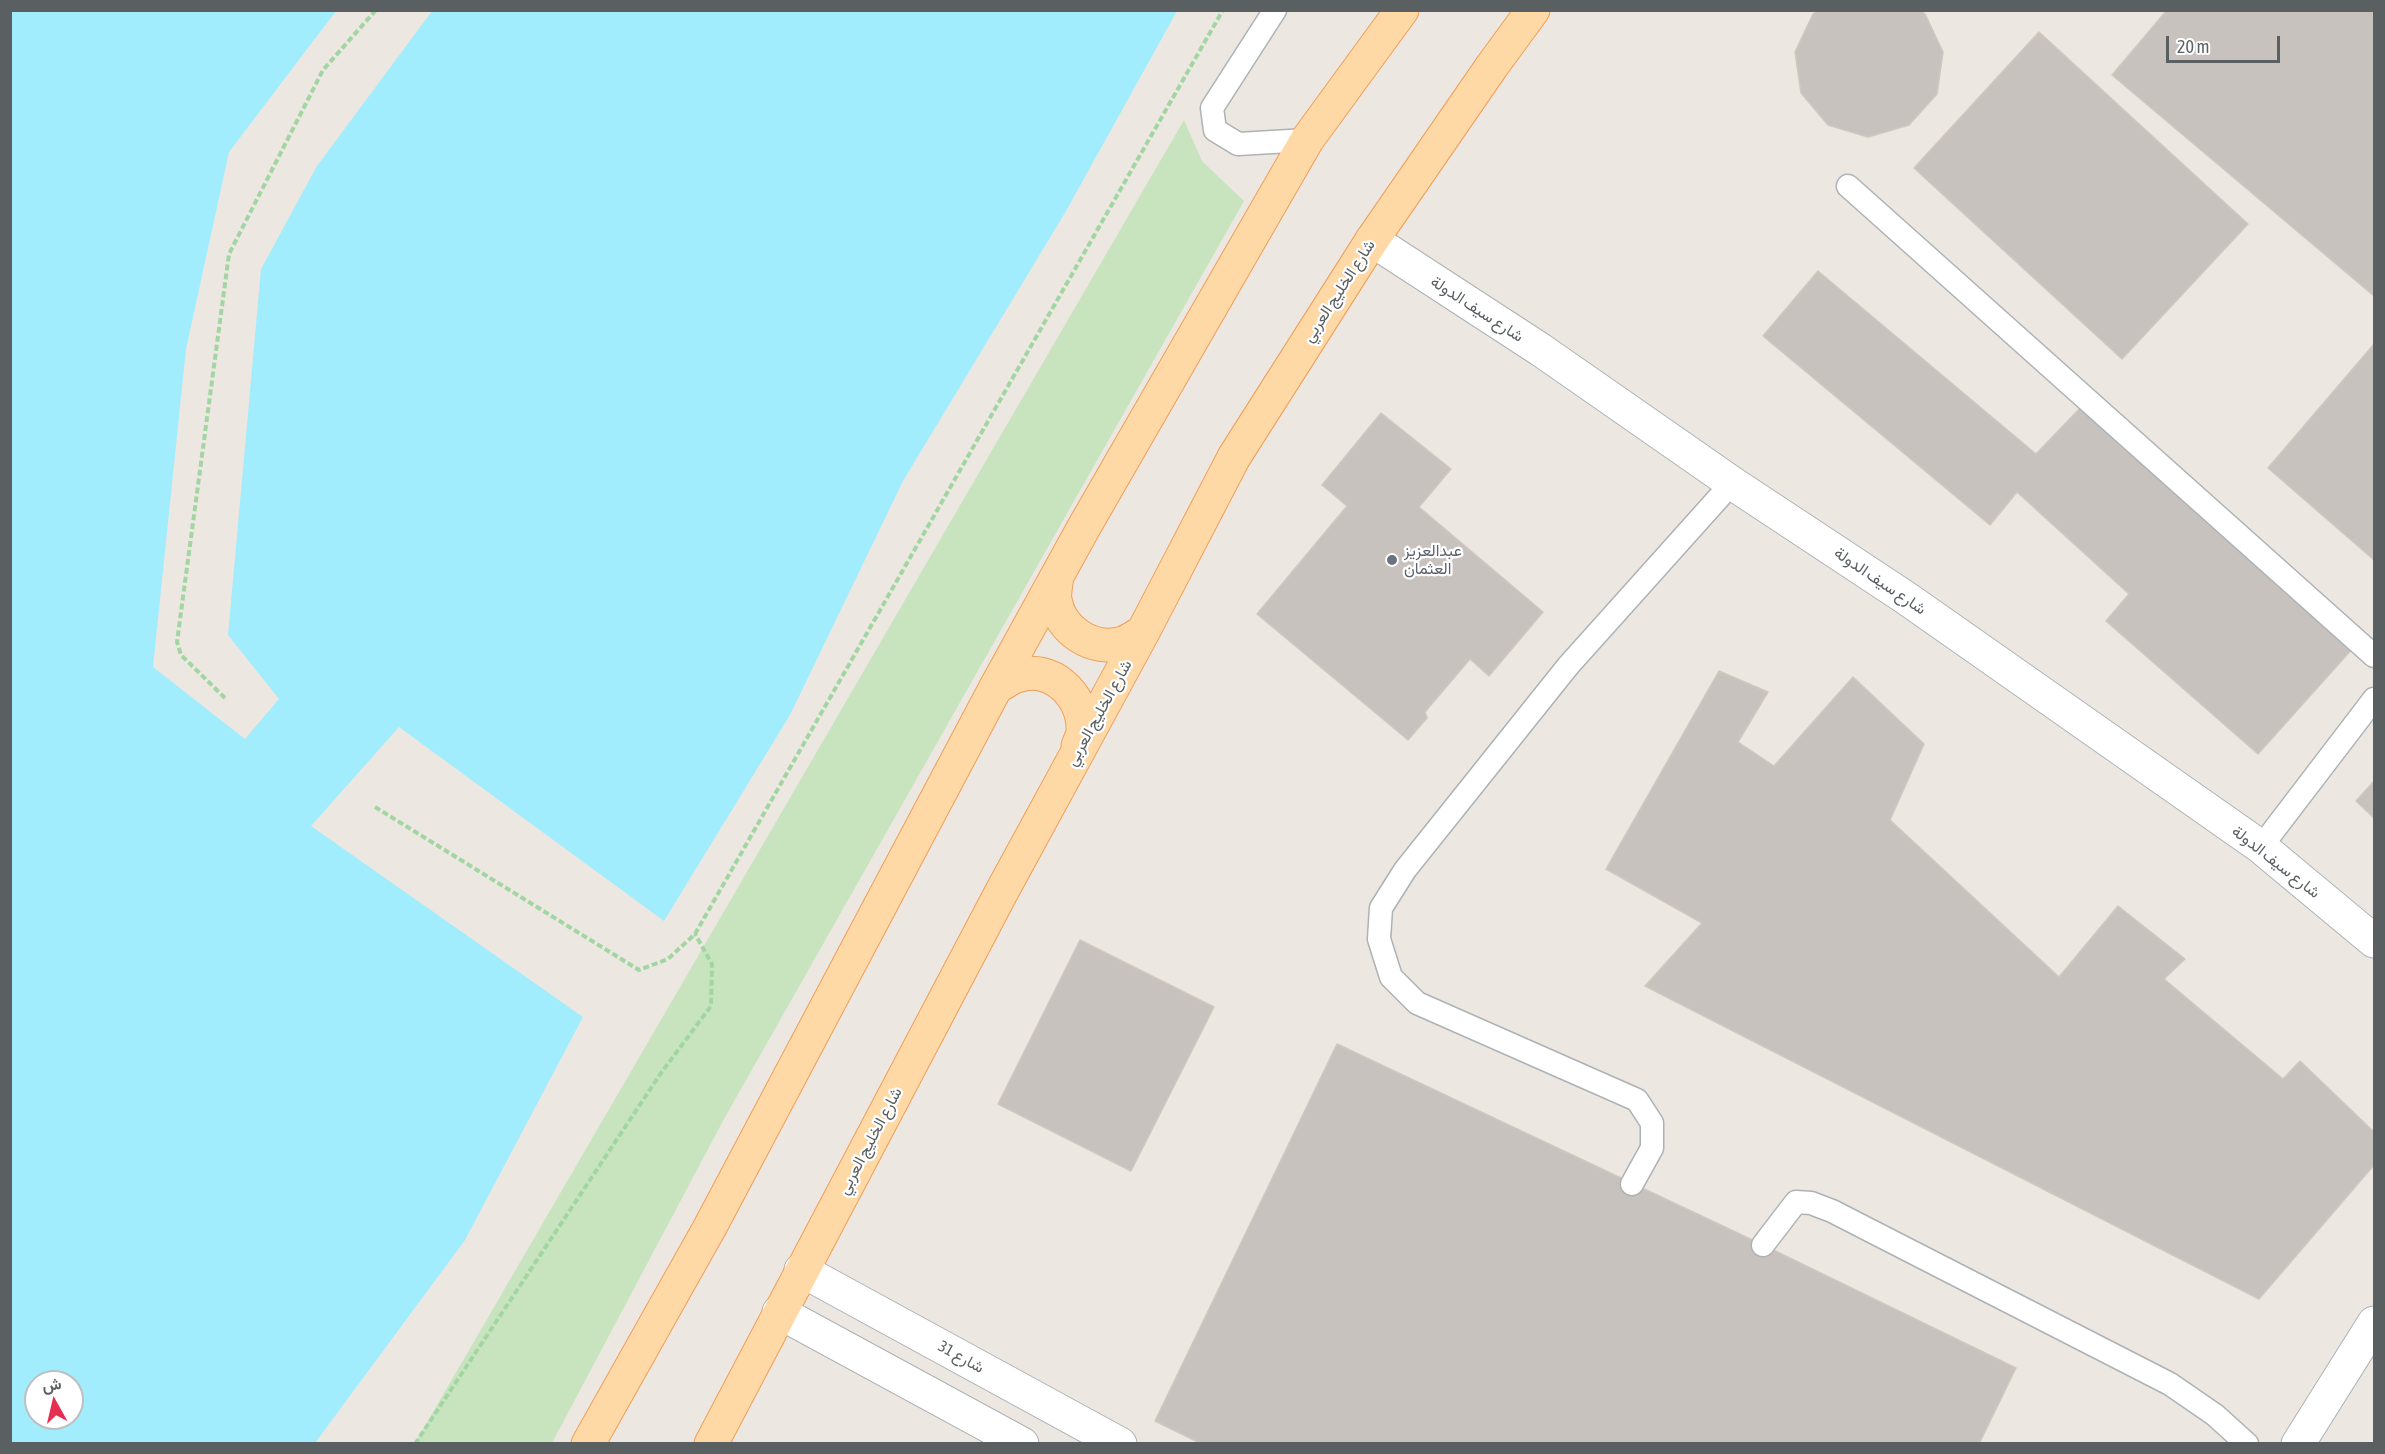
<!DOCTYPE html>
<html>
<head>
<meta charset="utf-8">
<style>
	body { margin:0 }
	#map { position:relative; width:2385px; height:1454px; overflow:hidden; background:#ede7e1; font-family:"Asap Condensed",Vazirmatn,sans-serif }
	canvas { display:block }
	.frame { position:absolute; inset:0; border:12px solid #5a6062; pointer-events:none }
	.north { position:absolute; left:24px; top:1370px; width:60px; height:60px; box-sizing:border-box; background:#fff; border:2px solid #bdbfc0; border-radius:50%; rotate:352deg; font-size:16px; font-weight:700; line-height:24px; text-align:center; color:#5a6062 }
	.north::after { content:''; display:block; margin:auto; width:21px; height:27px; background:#e62e4f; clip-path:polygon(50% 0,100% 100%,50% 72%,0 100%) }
	.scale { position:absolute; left:2166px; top:36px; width:114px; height:27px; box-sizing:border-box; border:3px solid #5a6062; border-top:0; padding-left:8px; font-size:18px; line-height:21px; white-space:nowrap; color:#5a6062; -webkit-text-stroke:4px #fff; paint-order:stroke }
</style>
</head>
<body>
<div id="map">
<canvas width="2385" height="1454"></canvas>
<div class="frame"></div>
<div class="north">ش</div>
<div class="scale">20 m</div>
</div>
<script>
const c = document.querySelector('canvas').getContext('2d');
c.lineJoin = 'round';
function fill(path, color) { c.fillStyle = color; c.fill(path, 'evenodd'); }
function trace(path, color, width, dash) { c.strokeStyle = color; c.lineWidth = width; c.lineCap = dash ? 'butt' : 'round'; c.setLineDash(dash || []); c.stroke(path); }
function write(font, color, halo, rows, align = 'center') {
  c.font = font + ' "Asap Condensed",Vazirmatn,sans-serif'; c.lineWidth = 4.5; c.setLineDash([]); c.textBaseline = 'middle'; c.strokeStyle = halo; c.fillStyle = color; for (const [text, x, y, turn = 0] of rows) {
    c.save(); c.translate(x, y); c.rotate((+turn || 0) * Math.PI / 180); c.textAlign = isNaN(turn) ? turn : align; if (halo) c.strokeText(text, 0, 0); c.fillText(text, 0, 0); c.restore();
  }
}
fill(new Path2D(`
	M1184 120 1202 161 1244 201 724 1119 552 1443H415Z`), '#c8e4be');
fill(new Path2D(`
	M10 11H336L229 152 186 349 153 667 245 739 279 699 228 635 261 269 317 166 432 11H1177L1066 211 903 481 790 715 664 921 399 727 311 826 583 1017 465 1240 315 1443H11ZM36 1382H72V1418H36Z`), '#a1edfd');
const building = new Path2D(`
	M1818 10H1920L1925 14 1943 52 1937 94 1909 125 1868 137 1828 125 1801 93 1795 52 1813 14Z
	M2167 10H2374V296L2112 75Z
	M2039 32 2248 224 2122 359 1914 168Z
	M1818 271 2036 454 2083 405 2353 648 2258 754 2106 621 2129 594 2017 492 1990 525 1763 336Z
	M2374 344V560L2268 468Z
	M1381 413 1451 469 1419 507 1543 612 1489 676 1470 659 1425 712 1427 718 1408 740 1257 614 1347 506 1322 485Z
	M1719 671 1768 692 1738 742 1774 766 1853 677 1924 744 1890 820 2059 977 2118 906 2185 959 2164 979 2283 1079 2300 1061 2374 1132V1165L2259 1299 1645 986 1702 923 1606 869Z
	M2374 781V818L2356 801Z
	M1080 940 1214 1007 1131 1171 998 1104Z
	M1337 1044 1763 1245 2016 1368 1979 1444H1202L1155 1421Z`);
fill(building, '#c8c2bf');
trace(building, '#d1c7c0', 1.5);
const service = new Path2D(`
	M1275 10 1212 108 1215 130 1238 144 1307 140
	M1848 186 2374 656
	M2261 847 2374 699
	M1632 1184 1652 1148V1123L1637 1100 1417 1003 1391 977 1379 939 1381 908 1405 870 1568 666 1732 483
	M1763 1245 1796 1202 1811 1203 1832 1211 2170 1384 2215 1415 2247 1444`);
const minor = new Path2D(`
	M1372 240 1541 350 1732 483 1906 598 2261 847 2374 941
	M801 1270 1120 1444
	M779 1312 1022 1444
	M2298 1444 2374 1323`);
const primary = new Path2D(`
	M1057 576C1056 583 1054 593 1055 600 1060 630 1092 652 1123 643 1129 641 1137 635 1143 632
	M996 687C1003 684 1010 678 1017 676 1051 664 1083 695 1083 728 1084 734 1080 740 1078 746
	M588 1444 710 1227 996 687 1084 527 1307 140 1402 10
	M711 1444 1001 893 1143 632 1234 457 1372 240 1492 66 1533 10`);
trace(service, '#adb2b4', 25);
trace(minor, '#adb2b4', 35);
trace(primary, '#ef9e58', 35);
trace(new Path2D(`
	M225 698 181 655 177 642 229 254 323 70 376 10
	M375 807 639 970 668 959 695 934 1223 10
	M415 1444 661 1073 711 1006 712 964 695 934`), '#a1d6a2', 4, [6, 3]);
trace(service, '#fff', 22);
trace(minor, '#fff', 33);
trace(primary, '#fed9a5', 33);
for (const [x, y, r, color] of [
	[1392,560,6,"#6b7280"]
]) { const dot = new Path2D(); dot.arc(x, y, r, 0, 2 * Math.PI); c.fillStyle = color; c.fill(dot); trace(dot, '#fff', 2); }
write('16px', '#5a6062', '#fff', [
	["شارع الخليج العربي",1339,291,-57],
	["شارع سيف الدولة",1477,309,33],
	["شارع سيف الدولة",1880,581,34],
	["شارع الخليج العربي",1099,713,-61],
	["شارع سيف الدولة",2276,862,38],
	["شارع الخليج العربي",870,1141,-62],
	["شارع 31",961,1357,29]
]);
write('16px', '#5b616d', '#fff', [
	["عبدالعزيز",1404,551],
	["العثمان",1404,569]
], 'left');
</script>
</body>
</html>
